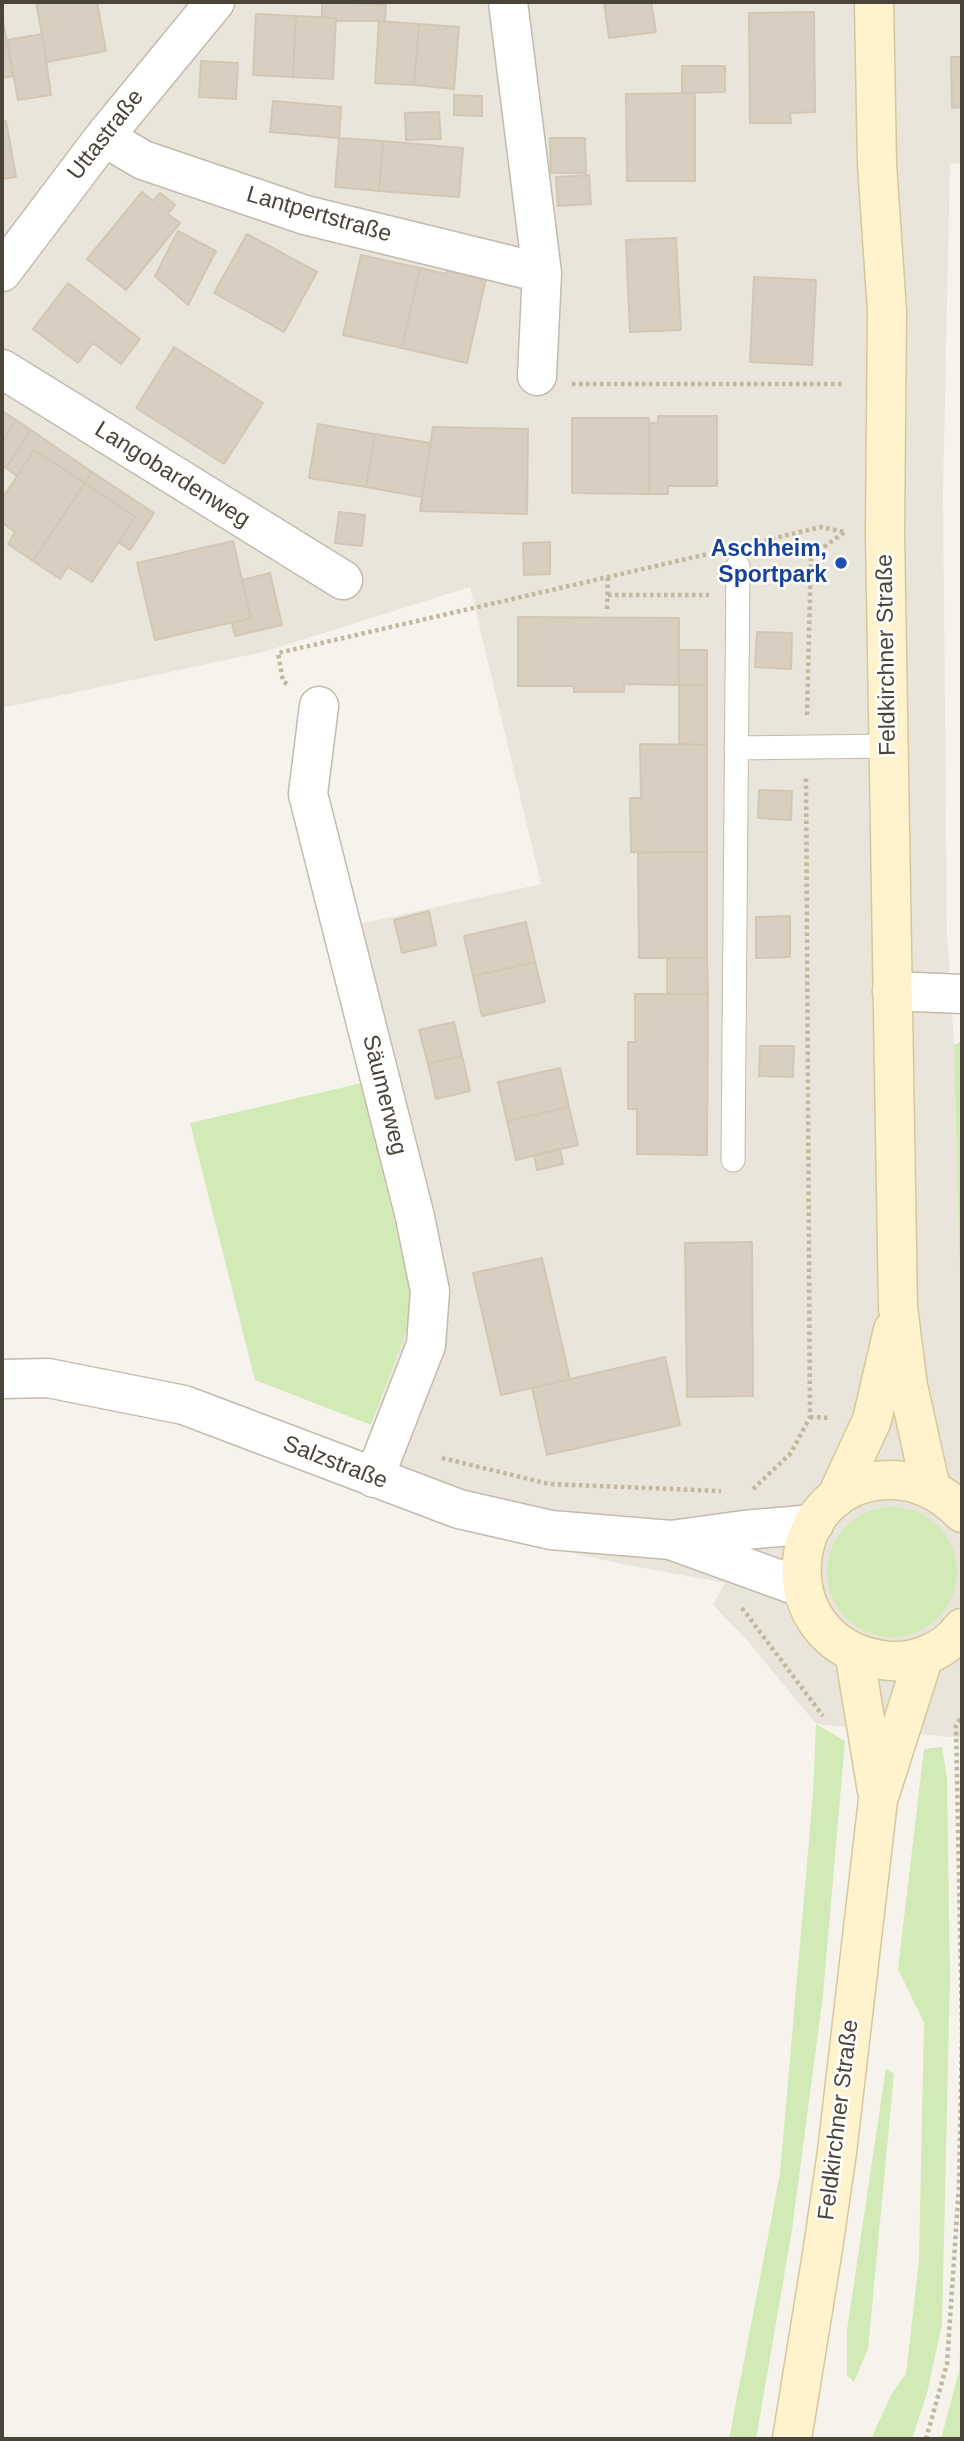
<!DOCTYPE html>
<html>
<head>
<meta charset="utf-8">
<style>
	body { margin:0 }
	#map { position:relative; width:964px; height:2441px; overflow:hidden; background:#f6f3ec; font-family:Helvetica,sans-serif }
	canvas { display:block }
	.frame { position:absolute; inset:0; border:4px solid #4b4439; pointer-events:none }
</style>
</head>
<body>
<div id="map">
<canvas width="964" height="2441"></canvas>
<div class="frame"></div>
</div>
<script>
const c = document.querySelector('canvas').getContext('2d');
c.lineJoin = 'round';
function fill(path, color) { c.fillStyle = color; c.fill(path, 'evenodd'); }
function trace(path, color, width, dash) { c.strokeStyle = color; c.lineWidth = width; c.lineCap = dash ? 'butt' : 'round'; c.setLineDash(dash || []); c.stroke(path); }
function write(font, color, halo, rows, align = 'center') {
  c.font = font + ' Helvetica,sans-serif'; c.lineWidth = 5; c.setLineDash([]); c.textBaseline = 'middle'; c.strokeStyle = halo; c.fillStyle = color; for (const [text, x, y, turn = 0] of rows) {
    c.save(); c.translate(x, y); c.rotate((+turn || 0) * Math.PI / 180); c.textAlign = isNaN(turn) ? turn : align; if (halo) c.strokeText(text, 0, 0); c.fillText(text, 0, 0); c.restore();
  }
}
fill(new Path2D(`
	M2 2H962V163L950 164 943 492 947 934 954 1045 962 1368V1738L816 1724 746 1639 713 1605 725 1583 617 1563 475 1531 414 1513 349 1487 408 1328 410 1288 327 931 541 884 470 587 263 652 2 708Z`), '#eae5da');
fill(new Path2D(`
	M962 1041V1368L954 1045Z
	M362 1083 410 1288 408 1328 371 1425 255 1380 190 1123Z
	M827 1572a65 65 0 1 1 130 0a65 65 0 1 1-130 0Z
	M816 1724 845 1741 823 1995 792 2230 756 2439H729L780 2174 813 1794Z
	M942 1747 947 1778 950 1978 942 2324 927 2393 912 2439H871L892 2393 906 2374 919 2260 924 2023 898 1969 924 1749Z
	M886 2068 894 2074 868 2349 854 2382 847 2375V2330Z
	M962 2314V2439H941L959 2371Z`), '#d2eab5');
const building = new Path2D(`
	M36 2H97L106 51 47 62Z
	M322 2 386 5 385 21H336V18L322 17Z
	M604 2H651L656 32 609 38Z
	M814 12 815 112 790 113 791 123H750L749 13Z
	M256 14 296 16 293 77 253 75Z
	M2 15 13 76 2 78Z
	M296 16 336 18 333 79 293 77Z
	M379 21 419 24 414 85 375 83Z
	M419 24 459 27 454 89 414 85Z
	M42 34 51 95 18 100 7 40Z
	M951 57H962V107L952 108Z
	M201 61 238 63 236 99 199 97Z
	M682 66H725V92L682 93Z
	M695 93V181H627L626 94Z
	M454 95 482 96V116L454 115Z
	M273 101 341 107 339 138 270 132Z
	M439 112 441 139 406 140 405 113Z
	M6 121 16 177 2 179V122Z
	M339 138 383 141 379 191 335 187Z
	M550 138H585L586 173H551Z
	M383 141 463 148 459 197 379 191Z
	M589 175 591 204 558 206 556 177Z
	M142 192 153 201 160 193 168 199 175 205 168 214 180 223 126 290 87 259Z
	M178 231 216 251 188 305 155 276Z
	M247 234 317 272 284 332 214 293Z
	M676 238 681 330 630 332 626 240Z
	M361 255 420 268 402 348 343 335Z
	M448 265 487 274 467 363 402 348 420 268 446 274Z
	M754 277 816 280 812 365 750 362Z
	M68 283 140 339 121 364 93 343 78 363 33 329Z
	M174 347 263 403 224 464 136 408Z
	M2 411 16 420 2 442Z
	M658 416H717V486H668V494H649V423H658Z
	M572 418H649V494L572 493Z
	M16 420 31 430 6 468 2 465V442Z
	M318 424 375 434 366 487 309 478Z
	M433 427 528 429 527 514 420 511Z
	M31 430 92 472 85 483 34 450 17 476 6 468Z
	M375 434 431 443 422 497 366 487Z
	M34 450 85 483 33 561 8 544 15 532 2 523V499Z
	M92 472 154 513 130 550 118 542 135 517 85 483Z
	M85 483 135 517 92 582 68 567 60 579 33 561Z
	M339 512 365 515 362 546 335 543Z
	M233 541 251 618 155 640 137 563Z
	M550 542V574L524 575 523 543Z
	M270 573 282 625 235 636 232 623 251 618 242 580Z
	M518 617 679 618V685L624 684V692H574V686H518Z
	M757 632 792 633 791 669 755 667Z
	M679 650H707V685H679Z
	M679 685H707V745L679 744Z
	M640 744 707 745V852H631L630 798H641Z
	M759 790 792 791 791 820 758 818Z
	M707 852V958H639L638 853Z
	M429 911 436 945 402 953 394 920Z
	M790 916V957L756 958V917Z
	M526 922 535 962 473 976 464 936Z
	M667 958H707L708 994H667Z
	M535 962 545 1002 482 1016 473 976Z
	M635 994H708L707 1155 637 1154V1109H628V1042H635Z
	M454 1022 462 1056 428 1064 419 1030Z
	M760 1046H794L793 1077 759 1076Z
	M462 1056 470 1091 436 1099 428 1064Z
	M560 1068 569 1107 507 1121 498 1082Z
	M569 1107 578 1145 516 1160 507 1121Z
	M560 1149 563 1164 537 1170 534 1155Z
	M752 1242 753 1396 687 1397 685 1243Z
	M542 1258 570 1379 501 1395 473 1273Z
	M665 1357 680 1425 547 1455 532 1388Z`);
fill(building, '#d8cfc1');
trace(building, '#d3c7b4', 2);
const lane = new Path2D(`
	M736 748 889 746
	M733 1160 738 566`);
const street = new Path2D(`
	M104 137 143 160 305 215 542 273 508 2
	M2 272 104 137 215 2
	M2 369 343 580
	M537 376 542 273
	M319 706 308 794 415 1217 430 1291 426 1345 374 1478
	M892 991 962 994
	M2 1379 48 1378 184 1405 459 1509 551 1530 671 1540 744 1530 814 1524
	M673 1541 803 1588`);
const secondary = new Path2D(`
	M874 2 877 164 887 311 885 533 898 1308 908 1386 931 1489
	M836 1498 872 1420 893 1330
	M962 1513C943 1493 921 1481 893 1480 782 1477 765 1642 882 1660 911 1665 945 1652 962 1628
	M854 1652 877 1791
	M792 2439 823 2248 837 2152 878 1800 924 1656`);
trace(lane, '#c2bbae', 25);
trace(street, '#c2bbae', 41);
trace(secondary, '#d6c79b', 41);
trace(new Path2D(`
	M572 384H844
	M758 542 821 527 845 532
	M608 595H709
	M607 609 608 577
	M287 684 283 681 278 653 708 554
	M807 715 811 556 845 532
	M810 1417 830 1418
	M442 1458 549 1484 721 1491
	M753 1489 791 1453 810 1417 806 776
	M742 1608 823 1716
	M926 2439 947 2364 959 2185 962 2032 956 1726 962 1716`), '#c4b79f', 4.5, [3.5, 3.5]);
trace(lane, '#fff', 23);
trace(street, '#fff', 38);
trace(secondary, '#fff3cd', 38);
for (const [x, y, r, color] of [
	[841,563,7,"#1a4fb4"]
]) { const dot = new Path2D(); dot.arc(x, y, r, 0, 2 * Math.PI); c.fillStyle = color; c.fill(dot); trace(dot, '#fff', 2.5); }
write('23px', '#4b4439', '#fff', [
	["Uttastraße",106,135,-52],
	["Lantpertstraße",319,215,16],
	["Langobardenweg",172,475,32],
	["Feldkirchner Straße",887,655,-91],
	["Säumerweg",384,1095,76],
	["Salzstraße",335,1463,21],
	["Feldkirchner Straße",839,2120,-83]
]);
write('bold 23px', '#164399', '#fff', [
	["Aschheim,",827,550],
	["Sportpark",827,576]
], 'right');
</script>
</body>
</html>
